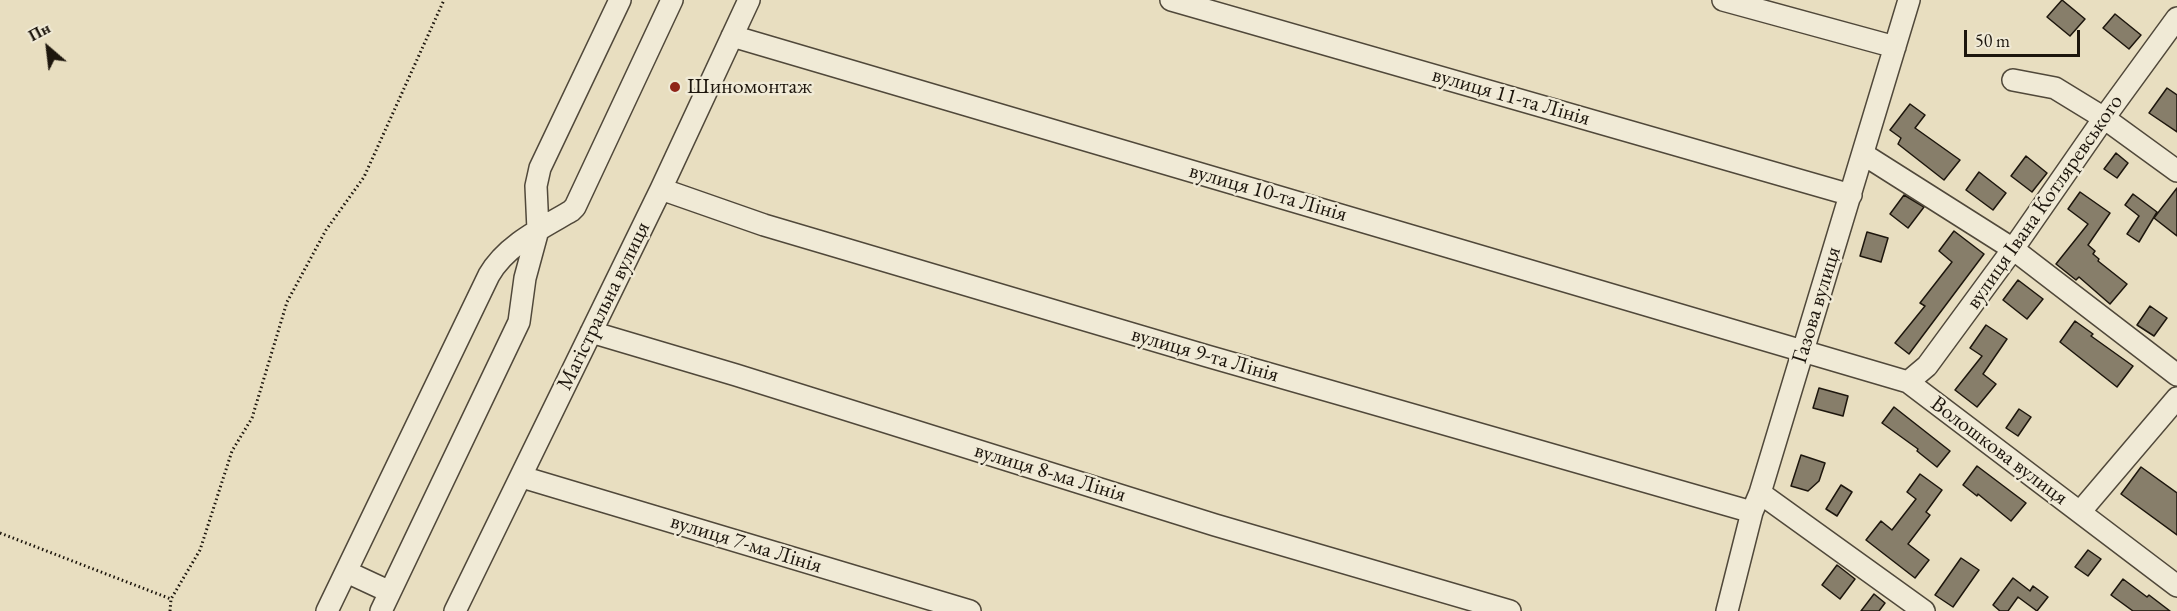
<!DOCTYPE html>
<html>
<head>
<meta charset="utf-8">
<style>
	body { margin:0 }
	#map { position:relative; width:2177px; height:611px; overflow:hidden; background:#e8dec0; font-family:"EB Garamond",serif }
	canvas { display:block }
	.north { position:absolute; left:18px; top:18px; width:60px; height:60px; -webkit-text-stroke:4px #f0ead6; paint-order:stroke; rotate:332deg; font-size:16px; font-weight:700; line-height:24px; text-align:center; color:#1d160d }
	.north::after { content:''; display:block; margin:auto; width:21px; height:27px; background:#1d160d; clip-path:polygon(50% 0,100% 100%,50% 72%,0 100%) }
	.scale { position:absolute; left:1964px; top:30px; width:116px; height:27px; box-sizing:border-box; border:3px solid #1d160d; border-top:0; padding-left:8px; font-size:18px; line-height:21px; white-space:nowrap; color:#1d160d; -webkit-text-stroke:4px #f0ead6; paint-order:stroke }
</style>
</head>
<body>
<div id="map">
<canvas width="2177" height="611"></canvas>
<div class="north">Пн</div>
<div class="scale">50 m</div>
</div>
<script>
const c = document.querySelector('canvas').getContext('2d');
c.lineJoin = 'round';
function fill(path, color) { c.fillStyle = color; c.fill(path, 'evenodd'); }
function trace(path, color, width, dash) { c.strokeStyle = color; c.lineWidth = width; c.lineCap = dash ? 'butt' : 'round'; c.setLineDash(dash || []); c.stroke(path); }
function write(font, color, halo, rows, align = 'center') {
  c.font = font + ' "EB Garamond",serif'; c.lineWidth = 5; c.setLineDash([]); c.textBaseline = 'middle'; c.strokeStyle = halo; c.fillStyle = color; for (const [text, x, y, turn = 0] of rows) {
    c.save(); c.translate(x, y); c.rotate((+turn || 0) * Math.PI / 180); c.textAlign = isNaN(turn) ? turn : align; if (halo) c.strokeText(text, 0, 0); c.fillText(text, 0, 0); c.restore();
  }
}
const building = new Path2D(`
	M2062 0 2085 19 2070 36 2047 17Z
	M2115 14 2141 35 2129 49 2103 28Z
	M2167 88 2177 95V132L2149 113Z
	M1910 104 1925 115 1915 128 1960 160 1944 180 1898 144 1901 138 1890 130Z
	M2116 153 2128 163 2117 178 2104 169Z
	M2026 156 2047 173 2032 192 2011 176Z
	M1979 172 2006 193 1993 210 1966 190Z
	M2177 188V236L2154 218Z
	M2080 192 2110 213 2088 245 2095 251 2093 254 2099 259 2098 261 2127 284 2110 304 2079 277 2076 280 2056 264 2088 224 2068 209Z
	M2133 194 2157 212 2139 242 2127 234 2139 216 2125 205Z
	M1904 195 1924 207 1908 228 1890 214Z
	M1954 231 1984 254 1909 354 1895 343 1925 306 1920 303 1952 262 1939 251Z
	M1867 232 1888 238 1881 262 1860 256Z
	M2018 280 2043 299 2027 319 2003 300Z
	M2150 306 2167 318 2154 336 2137 325Z
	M2075 321 2093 334 2091 336 2133 366 2117 387 2060 342Z
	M1986 325 2007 339 1983 374 1996 384 1977 407 1955 390 1982 356 1970 348Z
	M1819 388 1848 396 1843 416 1813 408Z
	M1894 407 1950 451 1937 467 1917 451 1918 449 1882 423Z
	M2019 409 2031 417 2018 436 2006 428Z
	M1801 455 1825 463 1819 481 1808 491 1791 486Z
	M1977 466 2026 503 2011 521 1978 494 1977 496 1963 485Z
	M2141 467 2177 493V535L2121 494Z
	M1920 474 1942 490 1926 512 1930 515 1908 544 1929 560 1915 578 1866 540 1881 521 1892 530 1916 499 1907 492Z
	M1841 485 1852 492 1837 516 1826 509Z
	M2088 550 2101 559 2088 576 2075 567Z
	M1961 558 1979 570 1953 607 1935 595Z
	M1837 565 1855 579 1840 599 1822 585Z
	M2013 578 2030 591 2033 586 2048 597 2037 611 2018 597 2008 611H2000L1993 605Z
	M2123 579 2147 597 2149 595 2170 611H2133L2111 595Z
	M1874 594 1885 603 1879 611H1861Z`);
fill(building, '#877e6a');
trace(building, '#1d160d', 1.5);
const minor = new Path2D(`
	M1171 0 1851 195
	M1723 0 1895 47
	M732 36 1908 382 2177 586
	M2013 80 2055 88 2104 118 2177 171
	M1863 154 2013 249 2177 375
	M661 189 764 225 1207 356 1752 512
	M591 332 736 375 1215 525 1510 611
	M1908 382 1927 366 2013 249 2104 118 2177 18
	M522 477 970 611
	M1760 493 1924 611
	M2080 512 2177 398
	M347 572 390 592
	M327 611 489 275C506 245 542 228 571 211L575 207 672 0
	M381 611 519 322 525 278 538 230 536 186 540 168 620 0
	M455 611 661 189 749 0
	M1727 611 1752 512 1760 493 1909 0`);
trace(minor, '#50483a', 24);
trace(new Path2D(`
	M0 533 171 599
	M170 611 171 599 200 550 232 451 252 418 287 302 326 230 364 177 444 0`), '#1d160d', 3, [1.5, 3]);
trace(minor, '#f0ead6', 21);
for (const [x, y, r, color] of [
	[675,87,6,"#8f2418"]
]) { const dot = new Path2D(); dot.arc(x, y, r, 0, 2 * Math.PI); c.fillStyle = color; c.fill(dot); trace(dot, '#f0ead6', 2); }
write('22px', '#1d160d', '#f0ead6', [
	["Шиномонтаж",687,87]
], 'left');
write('22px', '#1d160d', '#f0ead6', [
	["вулиця 11-та Лінія",1511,97,16],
	["вулиця 10-та Лінія",1268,193,16],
	["вулиця Івана Котляревського",2045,202,-55],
	["Газова вулиця",1817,305,-73],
	["Магістральна вулиця",604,306,-64],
	["вулиця 9-та Лінія",1205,355,16],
	["Волошкова вулиця",1999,451,37],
	["вулиця 8-ма Лінія",1050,473,17],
	["вулиця 7-ма Лінія",746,544,17]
]);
</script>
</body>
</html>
